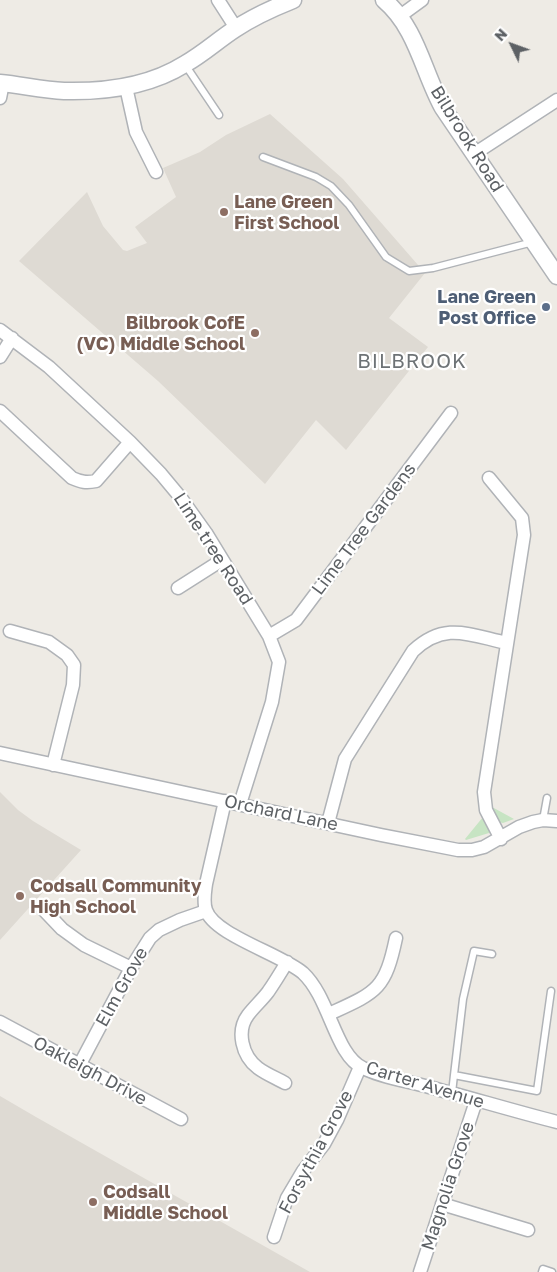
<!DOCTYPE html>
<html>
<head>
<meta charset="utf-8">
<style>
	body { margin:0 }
	#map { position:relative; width:557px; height:1272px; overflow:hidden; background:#eeebe5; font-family:"Golos Text",sans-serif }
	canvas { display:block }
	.north { position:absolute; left:487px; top:20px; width:50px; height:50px; -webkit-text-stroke:4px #fff; paint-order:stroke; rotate:312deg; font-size:14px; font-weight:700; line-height:20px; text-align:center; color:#5d6165 }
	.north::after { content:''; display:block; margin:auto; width:18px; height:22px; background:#5d6165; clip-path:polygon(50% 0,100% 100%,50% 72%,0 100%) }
</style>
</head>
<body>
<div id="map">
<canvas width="557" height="1272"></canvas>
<div class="north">N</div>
</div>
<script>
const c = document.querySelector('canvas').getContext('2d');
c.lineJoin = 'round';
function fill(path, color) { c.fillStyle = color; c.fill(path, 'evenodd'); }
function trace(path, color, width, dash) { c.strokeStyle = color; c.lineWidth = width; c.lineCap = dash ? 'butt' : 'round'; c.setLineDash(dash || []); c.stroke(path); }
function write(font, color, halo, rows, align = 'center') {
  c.font = font + ' "Golos Text",sans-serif'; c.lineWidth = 4.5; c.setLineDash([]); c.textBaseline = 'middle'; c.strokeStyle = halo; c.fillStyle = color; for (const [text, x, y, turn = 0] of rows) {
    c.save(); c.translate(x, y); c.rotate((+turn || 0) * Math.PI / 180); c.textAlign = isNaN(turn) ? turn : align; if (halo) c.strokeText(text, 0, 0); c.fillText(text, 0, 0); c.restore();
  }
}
fill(new Path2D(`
	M270 114 343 179 425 273 389 318 428 347 346 450 316 420 265 484 158 381 19 261 87 192 103 226 123 250 127 251 147 243 135 227 176 197 163 168 200 152 226 135Z
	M0 792 18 810 33 821 81 850 0 940Z
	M0 1096 36 1117 310 1272H0Z`), '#dedad3');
fill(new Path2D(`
	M492 807 514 819 503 823 498 822 492 809Z
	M483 817 489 828V833L466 840 465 839Z`), '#c7e4c3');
const service = new Path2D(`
	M186 66 219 115
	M263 157 316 177 331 186 349 205 386 257 409 271 433 268 533 242
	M543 820 547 798
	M454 1075 463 999 474 951 492 954
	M452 1093 454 1075 537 1091 551 991
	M542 1272 543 1269 552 1272`);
const minor = new Path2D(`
	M218 0 236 28
	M400 16 422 0
	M126 87 136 132 156 172
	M0 98 3 83
	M474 154 557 100
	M0 330 49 367 130 442 161 474 181 498 206 533 269 636 279 662 272 702 240 804
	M0 357 12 338
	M0 411 72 478C81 482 86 483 96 481L130 442
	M489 478 522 518 524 535 484 792 486 810 501 839
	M178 588 222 560
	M10 631 49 642 67 655 74 665 73 685 53 765
	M269 636 296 620 451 413
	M0 753 381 835 458 850H472L484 847 519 827 533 822 543 820 557 821
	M225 801 206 884C205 892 203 902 206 910 214 935 281 954 303 973 330 998 335 1055 363 1068 383 1078 408 1081 429 1087 471 1098 514 1111 557 1122
	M328 823 345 759 413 651C445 621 469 635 507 643
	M42 908 62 929 84 945 131 968
	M329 1014C377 992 385 990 396 938
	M0 1022 181 1119
	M80 1064 131 968 150 938 159 930 180 920 206 911
	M285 1083C276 1078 266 1074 258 1068 242 1056 236 1031 248 1015 254 1007 262 1000 268 992 275 982 281 972 287 962
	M442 1204 528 1230
	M274 1237 287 1198 303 1171 324 1144 337 1120 360 1067
	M420 1272 476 1101`);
const tertiary = new Path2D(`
	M384 0C417 28 423 72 443 108L557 276
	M0 83C21 85 43 90 64 91 105 92 150 86 185 64 203 54 218 40 235 29 253 17 273 8 293 0`);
trace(service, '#b0b3b7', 9);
trace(minor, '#b0b3b7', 15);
trace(tertiary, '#b0b3b7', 19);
trace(service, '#fff', 6);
trace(minor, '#fff', 12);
trace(tertiary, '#fff', 16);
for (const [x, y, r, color] of [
	[224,212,5,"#8d6e63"],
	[546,307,5,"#5c6f8a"],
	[255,333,5,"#8d6e63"],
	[20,896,5,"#8d6e63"],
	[93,1202,5,"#8d6e63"]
]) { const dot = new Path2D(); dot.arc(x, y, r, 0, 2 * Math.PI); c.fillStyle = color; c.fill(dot); trace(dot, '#fff', 2); }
write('18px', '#5d6165', '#fff', [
	["Bilbrook Road",467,139,58],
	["Lime Tree Gardens",364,529,-53],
	["Lime tree Road",213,549,57],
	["Orchard Lane",281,813,12],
	["Elm Grove",122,987,-61],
	["Oakleigh Drive",90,1071,28],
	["Carter Avenue",425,1085,17],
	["Forsythia Grove",316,1152,-62],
	["Magnolia Grove",448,1186,-72]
]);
write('bold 18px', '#785e54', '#fff', [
	["Lane Green",234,202],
	["First School",234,223],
	["Bilbrook CofE",245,323,"right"],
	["(VC) Middle School",245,344,"right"],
	["Codsall Community",30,886],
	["High School",30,907],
	["Codsall",103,1192],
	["Middle School",103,1213]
], 'left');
write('bold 18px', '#4e5e75', '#fff', [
	["Lane Green",536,297],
	["Post Office",536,318]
], 'right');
c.letterSpacing = '1px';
write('20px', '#6e7376', '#fff', [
	["BILBROOK",412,362]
]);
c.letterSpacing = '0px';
</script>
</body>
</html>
